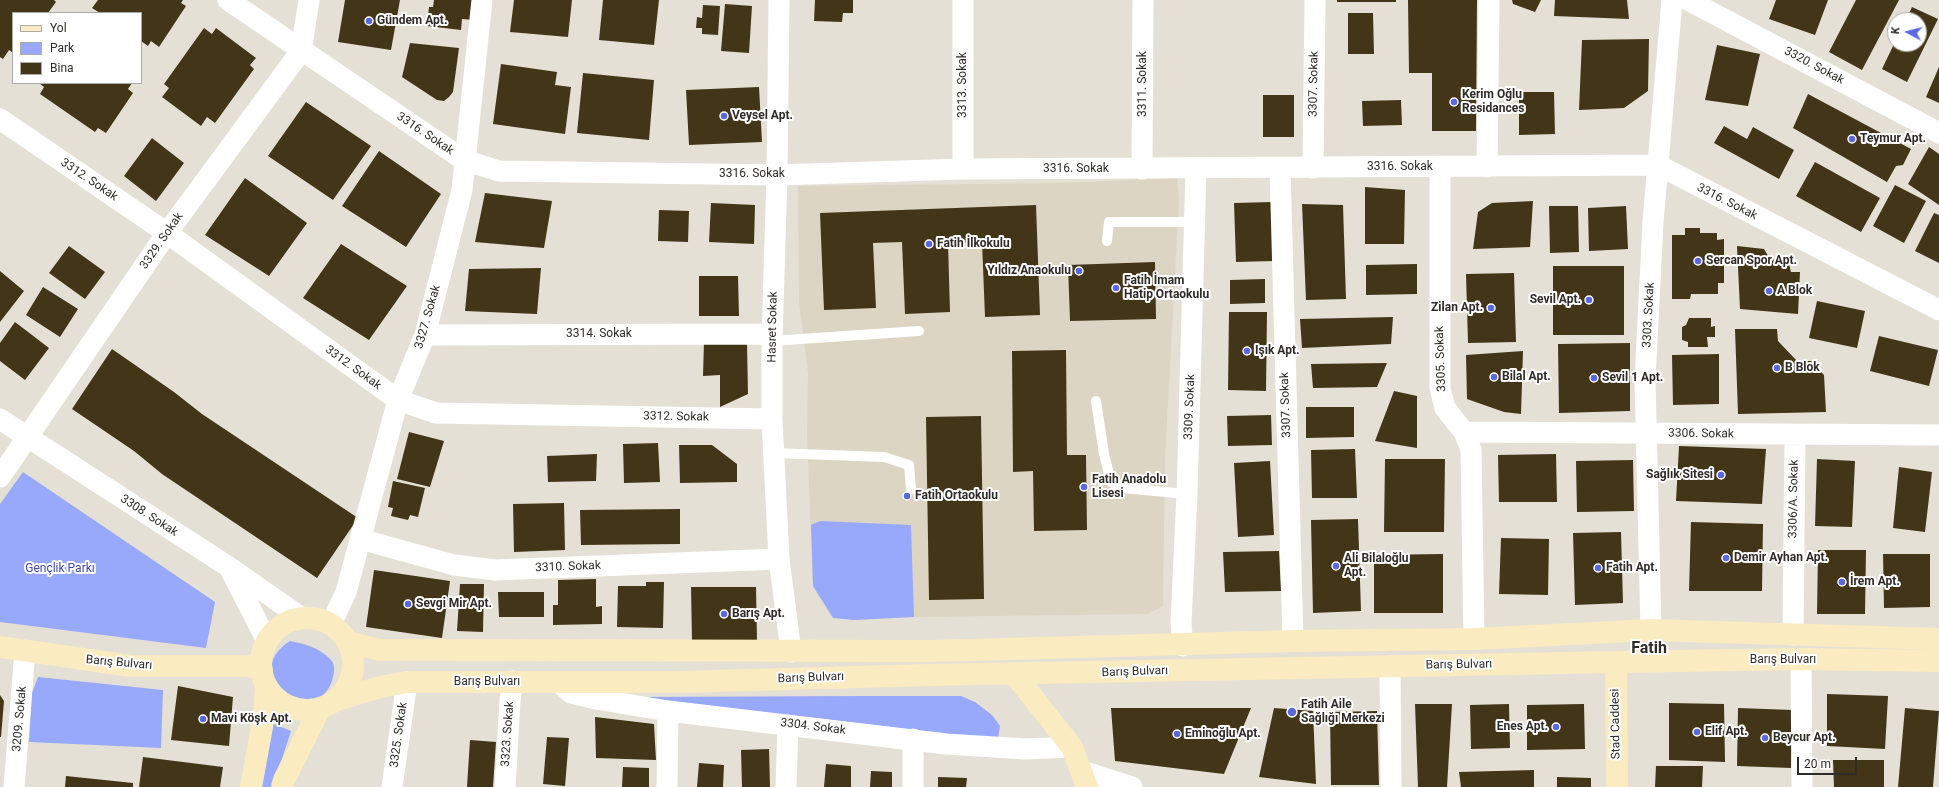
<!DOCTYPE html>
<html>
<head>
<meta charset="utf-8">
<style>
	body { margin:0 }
	#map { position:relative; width:1939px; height:787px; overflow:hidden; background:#e5e0d5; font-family:Roboto,sans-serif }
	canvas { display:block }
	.legend { position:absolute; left:12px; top:12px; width:130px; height:72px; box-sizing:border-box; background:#fff; border:1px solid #ababa9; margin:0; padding:5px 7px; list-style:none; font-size:12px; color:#2e2c28 }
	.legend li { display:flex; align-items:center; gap:8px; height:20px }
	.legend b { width:20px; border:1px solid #ababa9 }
	.north { position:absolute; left:1887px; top:12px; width:40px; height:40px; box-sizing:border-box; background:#fff; border:1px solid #ababa9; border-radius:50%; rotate:277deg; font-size:11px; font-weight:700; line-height:16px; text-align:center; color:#2e2c28 }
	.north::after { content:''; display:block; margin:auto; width:14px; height:18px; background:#5a68df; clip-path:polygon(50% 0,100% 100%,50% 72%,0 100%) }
	.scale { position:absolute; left:1797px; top:757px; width:60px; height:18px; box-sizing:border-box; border:2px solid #2e2c28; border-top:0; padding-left:5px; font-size:12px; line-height:14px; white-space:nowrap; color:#2e2c28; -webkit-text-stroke:3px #fff; paint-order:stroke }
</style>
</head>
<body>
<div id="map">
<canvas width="1939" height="787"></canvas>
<ul class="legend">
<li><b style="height:5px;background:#fbebc0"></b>Yol</li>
<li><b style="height:11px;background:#98a9fb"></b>Park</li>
<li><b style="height:11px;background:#433618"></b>Bina</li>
</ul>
<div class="north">K</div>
<div class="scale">20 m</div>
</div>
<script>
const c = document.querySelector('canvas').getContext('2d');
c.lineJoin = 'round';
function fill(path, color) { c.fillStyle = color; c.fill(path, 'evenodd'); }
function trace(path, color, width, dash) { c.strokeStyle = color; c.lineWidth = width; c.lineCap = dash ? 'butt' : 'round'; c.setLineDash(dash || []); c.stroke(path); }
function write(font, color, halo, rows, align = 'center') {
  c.font = font + ' Roboto,sans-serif'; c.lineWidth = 4; c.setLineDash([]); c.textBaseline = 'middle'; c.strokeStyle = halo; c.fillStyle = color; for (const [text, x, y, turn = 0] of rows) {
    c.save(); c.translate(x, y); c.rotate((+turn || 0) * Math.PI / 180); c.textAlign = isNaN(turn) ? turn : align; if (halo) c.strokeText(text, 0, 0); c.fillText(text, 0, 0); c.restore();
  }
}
fill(new Path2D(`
	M1177 178 1179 201 1165 457 1163 606 1148 614 914 617 854 620 833 618 813 586 807 434 808 373 799 302 798 186 1059 183Z`), '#ddd5c3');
fill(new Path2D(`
	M23 472 215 602 206 648 0 622V504Z
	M820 521 911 525 914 617 854 620 833 618 813 586 811 525Z
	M290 641C306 644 320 648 331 660 336 665 334 674 332 681 314 731 236 676 290 641Z
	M38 677 163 690 161 748 29 742 32 693Z
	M865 696H961L975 702 992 715 1000 726 998 738H984L635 697Z
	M272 723 291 731 273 787H259Z`), '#98a9fb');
fill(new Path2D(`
	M0 0H54L56 2 48 13H13V53L9 50 3 59 0 57Z
	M98 0H183L181 3 186 6 159 47 151 41 148 46 141 41V13H100L92 8Z
	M345 0H400L391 50 338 42Z
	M434 0H476L474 20 462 19 461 30 427 26 429 7H433Z
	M514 0H572L568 37 510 32Z
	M603 0H659L654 45 599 40Z
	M815 0H853V13H843L842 22 814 21Z
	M1337 0H1396V2H1337Z
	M1408 0H1477L1476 131H1432V73H1409Z
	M1512 0H1541L1535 12 1513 4Z
	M1555 0H1627L1629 19 1554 16Z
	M1776 0H1828L1815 35 1769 19Z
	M1856 0H1899L1862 70 1829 52Z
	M725 4 752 6 749 53 721 51Z
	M703 5 720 6 718 35 702 34V28H696L697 17 702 18Z
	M1912 7 1938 19 1907 82 1882 69 1894 44H1919V20H1906Z
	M1348 13H1373L1374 54H1348Z
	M204 28 212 34 216 28 256 58 250 65 254 69 215 123 207 117 201 126 162 97 169 88 164 84Z
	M1649 39 1648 91 1624 108 1579 110 1582 40Z
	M410 43 459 48 453 92 449 97 444 101 437 100 402 77Z
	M1717 45 1760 54 1748 106 1705 100Z
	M501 64 557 72 555 85 571 87 565 134 493 124Z
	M1939 67V103L1926 97Z
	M583 73 654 80 649 140 577 133Z
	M39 83H132L128 89 133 93 106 133 98 128 95 132 40 94 44 87Z
	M759 87 762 142 689 145 686 90Z
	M1519 92H1554L1555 134 1519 135Z
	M1808 94 1911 149 1903 165 1896 166 1887 182 1793 128Z
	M1263 95H1294V137H1263Z
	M1401 100 1402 125 1363 126 1362 101Z
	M306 102 371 146 333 200 268 156Z
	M1724 126 1747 139 1753 127 1794 150 1779 179 1714 143Z
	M152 138 184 163 156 201 124 176Z
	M1929 147 1939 154V205L1908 184Z
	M379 151 441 194 406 247 342 206Z
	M1815 162 1880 198 1861 232 1796 196Z
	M245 178 307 223 269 276 205 235Z
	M1895 185 1926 201 1904 243 1873 226Z
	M1365 187 1405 190 1404 244H1365Z
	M485 193 552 201 544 248 475 242Z
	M1533 201 1530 247 1473 249 1478 212 1492 203Z
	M1273 202 1274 261 1236 262 1234 203Z
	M711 203 755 205 754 244 709 242Z
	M1302 204 1343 205 1346 299 1306 300Z
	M1036 205 1040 315 985 317 982 242 948 243 950 312 905 314 902 242 873 243 876 308 824 310 820 213Z
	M1549 206H1578L1579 252 1550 253Z
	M1626 206 1628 249 1589 251 1588 208Z
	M659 210 689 211 688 242 658 241Z
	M1934 213 1939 215V263L1915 251Z
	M1685 228H1700V233H1717V240L1724 239V283H1718V294H1691L1690 299H1672V235H1685Z
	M341 244 407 286 369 340 303 298Z
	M69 246 105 272 85 299 49 273Z
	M1737 246 1764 249 1770 259 1788 260 1791 272H1800L1798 314 1740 309Z
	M1155 262 1156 319 1070 321 1068 265Z
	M1417 264V294L1366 295V265Z
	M1553 266H1624V335H1553Z
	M541 268 537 314 465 311 469 269Z
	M0 271 24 291 0 322Z
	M1514 273 1516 342 1468 343 1466 274Z
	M699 276H738L739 316H699Z
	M1265 279V303L1230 304V280Z
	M43 287 78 309 60 337 26 315Z
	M1817 301 1865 311 1857 348 1809 338Z
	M1229 312H1267L1266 391 1228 390Z
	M1393 317 1391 344 1302 348 1300 319Z
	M1689 318H1711V327L1715 326V337H1707L1708 347H1688V342L1682 340V327L1686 325Z
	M15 322 49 348 25 380 0 361V343Z
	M1735 329H1777L1778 341 1797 361H1811L1824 375 1826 412 1738 414Z
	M1879 336 1938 350 1929 386 1870 371Z
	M704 341 747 343 748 394 720 407V375L703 376Z
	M1630 343V411L1559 413 1558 344Z
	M112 349 174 392 202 414 358 518 317 578 162 474 134 451 72 409Z
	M1066 350 1067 455H1086L1087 530 1034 531 1033 471 1013 472 1012 351Z
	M1523 351 1521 414 1504 412 1467 399 1466 355Z
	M1719 354V404L1673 405 1672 355Z
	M1387 363 1377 387 1313 388 1311 364Z
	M1394 391 1417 396V448L1375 441Z
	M1306 407H1354V437L1306 438Z
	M1271 415 1272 445 1228 446 1227 416Z
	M981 416 984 599 929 600 926 417Z
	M409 432 444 441 430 487 397 479Z
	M658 443 660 482 624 483 623 444Z
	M679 445H712L737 464V482L680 483Z
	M1679 446 1766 449 1762 504 1676 501Z
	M1355 449 1357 498H1312L1311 450Z
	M597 454 596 481 548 482 547 456Z
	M1556 454 1557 502H1499L1498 455Z
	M1385 459H1445L1444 532H1384Z
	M1817 459 1855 461 1852 527 1815 526Z
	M1633 460 1634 511 1577 512 1576 461Z
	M1270 461 1274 535 1238 537 1234 463Z
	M1899 467 1932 472 1925 532 1893 528Z
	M393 481 425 488 418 517 410 515 408 520 391 516 393 508 388 507Z
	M564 503 565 550 514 552 513 504Z
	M680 509V544L581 545 580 510Z
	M1358 519 1361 611 1313 613 1311 520Z
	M1691 522 1763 524 1762 591H1689Z
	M1621 532 1623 603 1575 605 1573 533Z
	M1501 538 1549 539 1548 595 1499 594Z
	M1818 550H1866L1865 614H1817Z
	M1279 551 1281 591 1225 592 1223 552Z
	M1443 554V613H1374V555Z
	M1883 554H1930V607L1884 608Z
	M374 570 450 581 442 638 366 627Z
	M596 579V607L602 606V624L553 625V605H558V580Z
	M646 582H664L663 628 617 627 618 586H646Z
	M460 584H484L483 632 457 631Z
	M691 587H756L757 641H692Z
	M498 592H544V617H499Z
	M178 686 233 697 229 746 171 740Z
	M1827 694 1888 696 1885 749 1827 746Z
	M0 695 4 701 1 737H0Z
	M1669 703 1724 704 1725 762 1669 760Z
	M1415 704H1452L1447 787H1418Z
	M1509 704 1510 748 1471 749 1470 705Z
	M1584 704 1585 749 1527 750V705Z
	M1111 708H1251L1224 774 1115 761Z
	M1274 708 1313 711 1316 784 1259 777Z
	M1738 708 1793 710 1791 768 1737 766Z
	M1905 708 1939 711 1933 787H1898Z
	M1377 711 1379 785H1331L1330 712Z
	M595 717 654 724 656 760 596 758Z
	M547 737 569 738 565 786 543 784Z
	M470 740 496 742 493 787H467Z
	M769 749 770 787H742L741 750Z
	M143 757 223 767 220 787H139Z
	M1833 760H1884V787H1834Z
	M699 763 724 765 723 787H697Z
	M826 764 851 766V787H824Z
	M1656 766H1703L1702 787H1655Z
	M623 767 649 768V787H622Z
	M1534 770V787H1461L1459 772Z
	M871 771 892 772V787H870Z
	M66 776 133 783V787H65Z
	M938 777 967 778 966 787H938Z
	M1557 777 1591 778V787H1557Z`), '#433618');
trace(new Path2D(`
	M1107 241 1109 222H1195
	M772 341 919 331
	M1096 401 1104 454 1111 482 1123 488 1187 494
	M774 453 884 457 909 465 911 489`), '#fff', 10);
trace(new Path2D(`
	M228 0 464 160 499 171 777 175 963 169 1658 165 1939 310
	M779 0 777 175 772 341V419L779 559 791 652
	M1688 0 1939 133
	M0 119 167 233 398 400 436 413 772 419
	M1440 167V388L1445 408 1464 432 1471 450 1474 639
	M1487 167 1489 0
	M1280 168 1293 641
	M1313 168 1315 0
	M963 169V0
	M1142 169 1143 0
	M425 335 772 334
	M0 419 229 567 267 641
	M1464 432 1939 435
	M0 477 167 233 301 51 309 0
	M360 539 454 565 495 570 779 559
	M232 569 302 618
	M331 624 346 592 398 400 425 335 462 190 482 0
	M1651 630 1645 380 1653 222 1672 0
	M1793 635 1795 435
	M1183 646 1181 623 1187 494 1196 168
	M1801 659 1802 787
	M1390 666 1391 787
	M559 682 571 693 596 699 668 711 946 744 1026 749 1072 747
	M913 739V787
	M1082 771 1132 787
	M14 787 25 651
	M392 787 407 682
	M505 787 510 700 513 681
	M667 787 668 711
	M786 787 788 725`), '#fff', 21);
trace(new Path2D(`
	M261 664a46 46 0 1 1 92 0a46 46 0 1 1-92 0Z
	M347 642 380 650H389L933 651 1293 641 1474 639 1651 630 1939 639
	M0 647 131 666H248L262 670
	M1616 662 1617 787
	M1015 675 1072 747 1087 787
	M334 701 380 687 407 682H678L930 675 1616 662 1801 659 1939 661
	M251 787 264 716 266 685
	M282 787 284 780 320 708`), '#fbebc0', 22);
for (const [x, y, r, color] of [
	[369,21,4,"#5a68df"],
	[1454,102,4,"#5a68df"],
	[724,116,4,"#5a68df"],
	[1852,139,4,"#5a68df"],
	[929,244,4,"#5a68df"],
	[1698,261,4,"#5a68df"],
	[1079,271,4,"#5a68df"],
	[1116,288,4,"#5a68df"],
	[1769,291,4,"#5a68df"],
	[1589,300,4,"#5a68df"],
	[1491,308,4,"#5a68df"],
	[1247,351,4,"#5a68df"],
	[1777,368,4,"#5a68df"],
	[1494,377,4,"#5a68df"],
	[1594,378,4,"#5a68df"],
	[1721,475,4,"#5a68df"],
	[1084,487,4,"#5a68df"],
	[907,496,4,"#5a68df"],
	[1726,558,4,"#5a68df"],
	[1336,566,4,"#5a68df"],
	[1598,568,4,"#5a68df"],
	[1842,582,4,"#5a68df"],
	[408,604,4,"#5a68df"],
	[724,614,4,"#5a68df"],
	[1292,712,5,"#5a68df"],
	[203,719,4,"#5a68df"],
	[1556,727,4,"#5a68df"],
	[1697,732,4,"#5a68df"],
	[1177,734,4,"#5a68df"],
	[1765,738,4,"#5a68df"]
]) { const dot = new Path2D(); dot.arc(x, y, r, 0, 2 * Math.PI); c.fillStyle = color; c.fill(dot); trace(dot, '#fff', 1.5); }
write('bold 12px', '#2e2c28', '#fff', [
	["Gündem Apt.",377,21],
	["Kerim Oğlu",1462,95],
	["Residances",1462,109],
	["Veysel Apt.",732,116],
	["Teymur Apt.",1860,139],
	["Fatih İlkokulu",937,244],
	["Sercan Spor Apt.",1706,261],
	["Yıldız Anaokulu",1071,271,"right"],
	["Fatih İmam",1124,281],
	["Hatip Ortaokulu",1124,295],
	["A Blok",1777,291],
	["Sevil Apt.",1581,300,"right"],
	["Zilan Apt.",1483,308,"right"],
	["Işık Apt.",1255,351],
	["B Blok",1785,368],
	["Bilal Apt.",1502,377],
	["Sevil 1 Apt.",1602,378],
	["Sağlık Sitesi",1713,475,"right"],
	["Fatih Anadolu",1092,480],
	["Lisesi",1092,494],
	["Fatih Ortaokulu",915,496],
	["Demir Ayhan Apt.",1734,558],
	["Ali Bilaloğlu",1344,559],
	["Apt.",1344,573],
	["Fatih Apt.",1606,568],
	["İrem Apt.",1850,582],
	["Sevgi Mir Apt.",416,604],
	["Barış Apt.",732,614],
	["Fatih Aile",1301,705],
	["Sağlığı Merkezi",1301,719],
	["Mavi Köşk Apt.",211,719],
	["Enes Apt.",1548,727,"right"],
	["Elif Apt.",1705,732],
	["Eminoğlu Apt.",1185,734],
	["Beycur Apt.",1773,738]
], 'left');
write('12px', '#2e2c28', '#fff', [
	["3320. Sokak",1814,66,28],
	["3311. Sokak",1143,84,-90],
	["3307. Sokak",1314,84,-89],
	["3313. Sokak",963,85,-90],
	["3316. Sokak",425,134,34],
	["3316. Sokak",1400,167],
	["3316. Sokak",1076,169],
	["3316. Sokak",752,174],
	["3312. Sokak",89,180,34],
	["3316. Sokak",1727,202,27],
	["3329. Sokak",162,241,-55],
	["3303. Sokak",1649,315,-87],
	["3327. Sokak",428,317,-74],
	["Hasret Sokak",773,327,-89],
	["3314. Sokak",599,334],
	["3305. Sokak",1441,359,-92],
	["3312. Sokak",353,368,36],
	["3307. Sokak",1286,405,-92],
	["3309. Sokak",1190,407,-88],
	["3312. Sokak",676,417,1],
	["3306. Sokak",1701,434,1],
	["3306/A. Sokak",1794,499,-89],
	["3308. Sokak",149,516,33],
	["3310. Sokak",568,567,-2],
	["Barış Bulvarı",1783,660],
	["Barış Bulvarı",119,663,5],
	["Barış Bulvarı",1459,665,-1],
	["Barış Bulvarı",1135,672,-2],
	["Barış Bulvarı",811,678,-2],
	["Barış Bulvarı",487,682],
	["3209. Sokak",20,719,-85],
	["Stad Caddesi",1616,724,-91],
	["3304. Sokak",813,727,7],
	["3323. Sokak",508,734,-86],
	["3325. Sokak",399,735,-82]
]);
write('12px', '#404aaa', '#fff', [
	["Gençlik Parkı",60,569]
]);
write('bold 16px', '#2e2c28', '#fff', [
	["Fatih",1649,649]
]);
</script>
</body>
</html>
